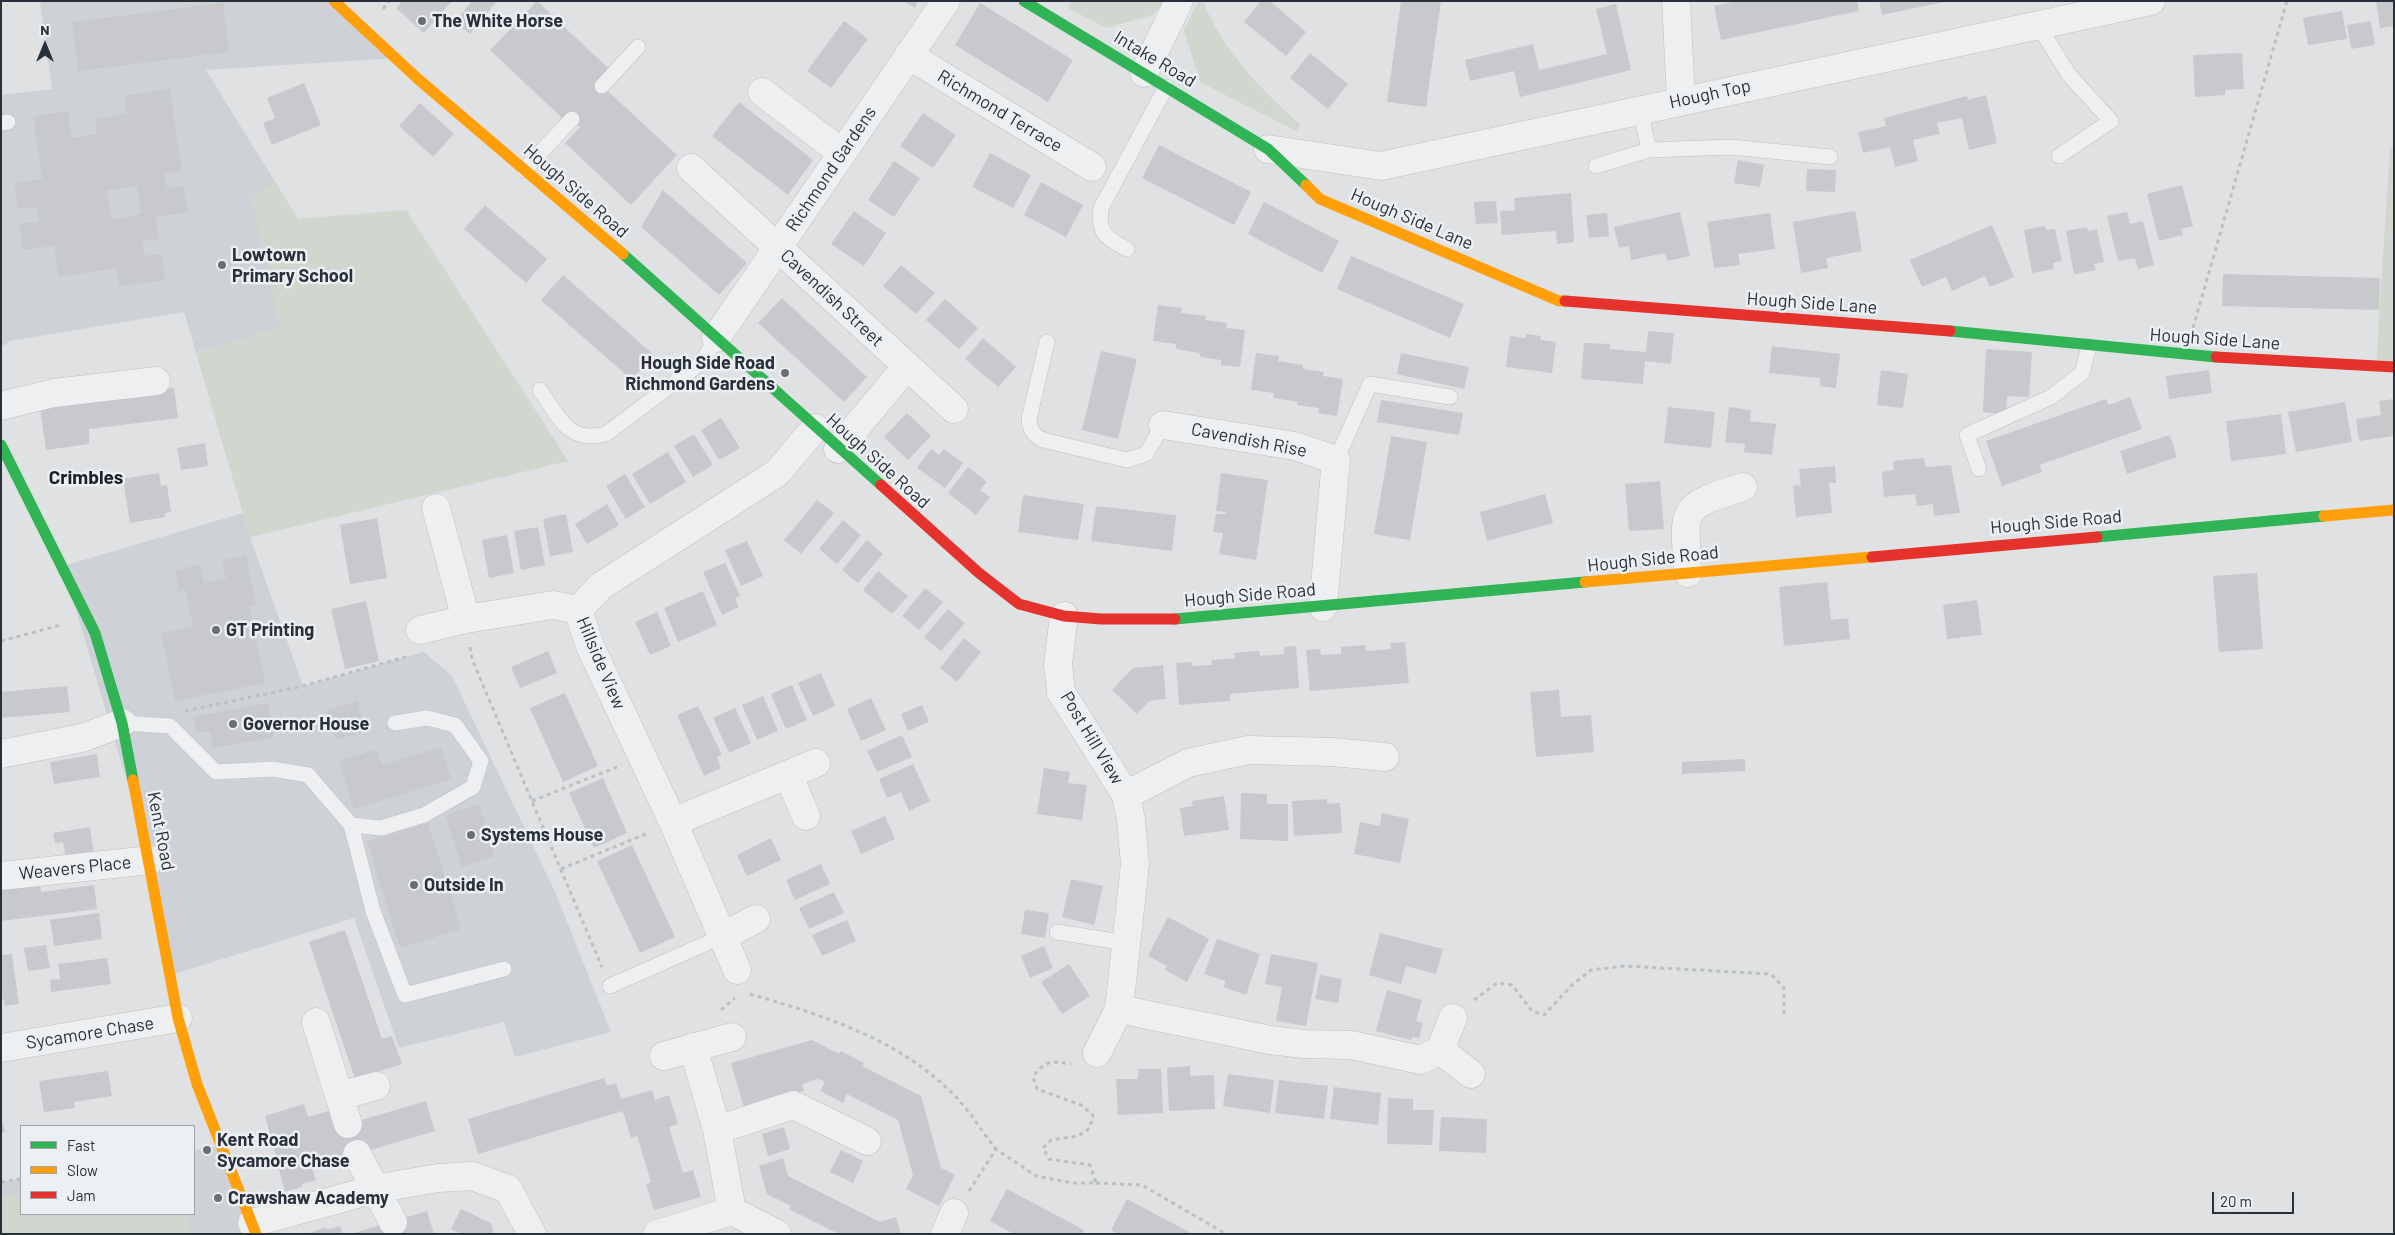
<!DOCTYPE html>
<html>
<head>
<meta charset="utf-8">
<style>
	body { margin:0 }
	#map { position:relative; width:2395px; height:1235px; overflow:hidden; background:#dfe1e3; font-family:Barlow,sans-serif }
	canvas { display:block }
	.frame { position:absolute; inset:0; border:2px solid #28313a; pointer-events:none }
	.legend { position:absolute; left:20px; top:1125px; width:175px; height:90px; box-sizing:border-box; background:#ecf0f3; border:1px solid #9ea4a9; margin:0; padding:6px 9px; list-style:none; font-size:15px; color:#28313a }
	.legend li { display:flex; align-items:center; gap:10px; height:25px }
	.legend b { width:25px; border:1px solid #9ea4a9 }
	.north { position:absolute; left:20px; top:20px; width:50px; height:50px; -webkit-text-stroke:4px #ecf0f3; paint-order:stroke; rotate:0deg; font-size:14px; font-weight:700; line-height:20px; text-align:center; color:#28313a }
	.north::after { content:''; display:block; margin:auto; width:18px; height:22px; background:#28313a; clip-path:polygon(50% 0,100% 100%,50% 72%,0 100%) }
	.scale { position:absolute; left:2212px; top:1192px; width:82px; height:22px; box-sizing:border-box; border:2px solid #28313a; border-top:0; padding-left:6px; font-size:15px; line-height:18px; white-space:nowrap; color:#28313a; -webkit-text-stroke:4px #ecf0f3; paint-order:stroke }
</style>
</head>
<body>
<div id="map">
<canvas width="2395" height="1235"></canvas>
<div class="frame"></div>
<ul class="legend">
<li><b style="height:6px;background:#30b455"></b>Fast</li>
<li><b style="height:6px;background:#ff9f0a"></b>Slow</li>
<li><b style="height:6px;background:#e5322d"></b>Jam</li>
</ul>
<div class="north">N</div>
<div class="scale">20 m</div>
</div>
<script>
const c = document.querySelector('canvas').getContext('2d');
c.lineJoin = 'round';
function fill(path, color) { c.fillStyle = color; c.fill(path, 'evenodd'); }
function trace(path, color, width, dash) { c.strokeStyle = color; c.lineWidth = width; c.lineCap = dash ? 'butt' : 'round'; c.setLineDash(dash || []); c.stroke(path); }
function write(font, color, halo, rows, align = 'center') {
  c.font = font + ' Barlow,sans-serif'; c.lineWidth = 5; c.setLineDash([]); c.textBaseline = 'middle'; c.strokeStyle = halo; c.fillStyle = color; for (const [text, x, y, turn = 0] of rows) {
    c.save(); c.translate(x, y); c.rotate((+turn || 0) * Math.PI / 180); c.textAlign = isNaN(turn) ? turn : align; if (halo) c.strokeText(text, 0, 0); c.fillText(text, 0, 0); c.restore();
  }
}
fill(new Path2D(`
	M40 1H334L397 58 206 70 298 219 406 210 568 461 250 537 303 686 424 652 452 676 556 894 611 1032 515 1057 504 1022 399 1048 354 918 171 975 150 860 63 566 243 513 184 312 10 341 1 347V95L52 89Z
	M220 1146 256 1234H1V1182L21 1179V1214H194V1150Z`), '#ced1d6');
fill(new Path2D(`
	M1071 1H1163V3L1153 15 1106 28 1068 8Z
	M1203 1C1223 51 1261 90 1301 125L1296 131 1200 82 1184 30 1197 3Z
	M2390 147H2394V367L2376 366Z
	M275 182 298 219 406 210 568 461 250 537 196 352 280 328 251 198Z
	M21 1194V1214H186L192 1234H1V1197Z`), '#d1d7cf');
fill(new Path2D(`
	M402 1H452L424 33 396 8Z
	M472 1H497L470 34 455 22Z
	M537 1 609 69 597 81 677 155 631 205 565 143 580 127 566 114 562 118 490 50Z
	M904 1H918L915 8Z
	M1261 1H1270L1306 32 1286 56 1244 22Z
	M1401 1H1441L1426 107 1387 102Z
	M1857 1 1859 11 1721 40 1714 6 1737 1Z
	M1879 1H1943L1944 2 1882 15Z
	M2376 1H2394V26L2380 28Z
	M223 3 229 52 78 71 72 22Z
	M980 3 1073 60 1048 102 955 45Z
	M1616 4 1631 70 1520 97 1514 71 1470 81 1465 60 1533 44 1539 70 1607 54 1596 9Z
	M2342 11 2347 39 2308 45 2303 18Z
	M844 21 868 39 831 88 807 71Z
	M2371 21 2375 45 2351 49 2347 25Z
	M1310 53 1348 84 1328 109 1290 78Z
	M2242 53 2244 89 2225 90V95L2195 97 2193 55Z
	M304 83 321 125 272 145 263 123 275 118 267 98Z
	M170 89 182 171 165 174 167 188 184 186 188 212 156 217 159 239 142 241 145 256 162 254 165 280 119 286 116 268 58 277 54 246 23 250 19 224 39 221 37 207 18 209 14 183 42 179 33 116 68 111 72 138 97 134 95 119 127 114 124 96ZM137 186 141 214 111 219 107 190Z
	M1986 95 1997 143 1969 150 1962 118 1937 123 1940 134 1913 140 1918 161 1895 167 1890 147 1863 153 1858 132 1886 126 1884 118 1967 96 1968 100Z
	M739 102 813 160 788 195 712 136Z
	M420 103 454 134 433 157 399 126Z
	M923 113 956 135 933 168 900 146Z
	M1159 145 1251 192 1234 225 1142 178Z
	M990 153 1031 175 1013 208 972 187Z
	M1738 160 1764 165 1760 187 1734 183Z
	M894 161 920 178 894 217 868 200Z
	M1807 169 1836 170 1835 192 1806 191Z
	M1041 182 1083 205 1066 237 1024 215Z
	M2182 185 2193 226 2181 229 2183 235 2159 241 2147 194Z
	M663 190 747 263 719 295 641 227Z
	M1571 193 1574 242 1557 244 1556 231 1502 235 1500 211 1515 210 1514 198Z
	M1496 201 1498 223 1476 224 1474 202Z
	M1264 202 1339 241 1322 273 1248 234Z
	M485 205 547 259 526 283 464 229Z
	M854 211 886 233 864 266 831 244Z
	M1855 211 1862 251 1826 258 1828 268 1801 273 1793 222Z
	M1680 212 1690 256 1667 261 1665 253 1631 260 1629 246 1619 248 1614 227Z
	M2127 212 2130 224 2143 221 2154 265 2138 269 2135 258 2118 261 2107 216Z
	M1607 213 1609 236 1589 238 1586 215Z
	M1770 213 1775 249 1738 254 1740 265 1714 268 1707 222Z
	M1992 225 2014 277 1990 287 1985 276 1952 291 1946 277 1922 287 1910 260Z
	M2045 226 2046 230 2055 229 2062 261 2053 263 2054 269 2032 273 2024 230Z
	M2087 227 2088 231 2097 229 2104 262 2094 264 2096 270 2074 274 2066 231Z
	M1351 256 1464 304 1450 338 1337 289Z
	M901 265 935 293 916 314 883 286Z
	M2223 274 2380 278 2379 310 2222 306Z
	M563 275 654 355 632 380 541 300Z
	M782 298 867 377 844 402 758 323Z
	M945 299 978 328 959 349 926 320Z
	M1158 305 1182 308 1181 313 1206 316 1205 320 1227 323 1226 328 1245 330 1240 367 1221 365V360L1200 357V353L1176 349V344L1153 341Z
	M1648 331 1674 333 1671 364 1645 361 1643 384 1581 379 1584 343 1610 344V349L1646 352Z
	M1526 334 1541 336 1540 340 1556 342 1552 373 1506 367 1510 336 1526 338Z
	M983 338 1016 367 998 387 965 359Z
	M1772 346 1840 354 1836 388 1820 386V378L1769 373Z
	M1986 349 2032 352 2029 397 2007 396 2006 414 1983 412Z
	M1101 351 1137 359 1118 439 1082 430Z
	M1256 353 1279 356 1278 361 1303 365V369L1324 372 1323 376 1343 379 1337 416 1318 413 1319 408 1297 405 1298 402 1273 398 1274 393 1251 390Z
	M1401 353 1469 367 1464 389 1397 374Z
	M1881 370 1908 374 1903 408 1877 405Z
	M2209 370 2212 393 2169 399 2166 376Z
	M174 388 178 418 89 429V444L46 450 40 407Z
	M2130 397 2142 429 2039 465 2042 472 2002 486 1986 441 2106 399 2109 405Z
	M2394 399V436L2359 441 2356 419 2381 415 2379 401Z
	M1381 400 1463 413 1459 435 1377 422Z
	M2345 402 2352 442 2296 452 2288 412Z
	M1668 407 1715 412 1711 448 1664 443Z
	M1729 407 1751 410 1750 421 1776 424 1772 455 1744 452 1745 444 1725 442Z
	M907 413 931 436 908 460 884 437Z
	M2281 414 2286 454 2231 461 2226 421Z
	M721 418 740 448 719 460 701 430Z
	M694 434 713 465 693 477 674 446Z
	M2170 435 2177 457 2127 474 2120 451Z
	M1391 436 1427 442 1410 540 1374 534Z
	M205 443 208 466 181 470 177 448Z
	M931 449 939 455 944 449 963 463 945 488 917 468Z
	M668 452 686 482 650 504 632 474Z
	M1924 458 1926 467 1951 465 1960 513 1934 516 1933 504 1917 506 1915 494 1884 497 1882 472 1894 470 1893 461Z
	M1835 466 1836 483H1829L1832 513 1796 517 1793 486 1801 485 1799 469Z
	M968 467 987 482 980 490 990 497 976 515 948 493Z
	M159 473 161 486 167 485 171 512 165 513V517L130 523 123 479Z
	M1221 473 1268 480 1256 560 1219 554 1223 533 1213 532 1216 514H1225L1226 512 1216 511Z
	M625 474 645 507 626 519 606 486Z
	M1660 481 1664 529 1629 531 1625 484Z
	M1545 494 1553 523 1487 541 1480 512Z
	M1023 495 1084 504 1078 540 1018 532Z
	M817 500 834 513 801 554 784 540Z
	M607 504 619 525 587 544 575 524Z
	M1096 506 1176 515 1172 551 1091 541Z
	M566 514 573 552 550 556 543 519Z
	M377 518 387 578 350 584 340 525Z
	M843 520 861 535 837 564 819 549Z
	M538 527 545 565 521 570 514 531Z
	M507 535 514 573 489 578 482 540Z
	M867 540 883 554 858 583 842 570Z
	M747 541 763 576 741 586 725 550Z
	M246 555 256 605 250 607 265 683 175 701 161 633 193 627 185 589 179 590 175 570 200 565 204 583 226 579 222 560Z
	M725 563 740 596 735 598 739 607 722 615 703 572Z
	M878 571 908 596 892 614 863 590Z
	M2257 573 2263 649 2219 652 2213 576Z
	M1827 582 1831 620 1848 618 1850 639 1784 646 1779 587Z
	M925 588 943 602 919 630 902 616Z
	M703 591 717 625 678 642 664 608Z
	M1977 600 1982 635 1947 639 1943 605Z
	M366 601 379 661 345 669 331 609Z
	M948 609 965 623 941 651 924 637Z
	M657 612 671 646 650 655 635 622Z
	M964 638 981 652 957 682 940 668Z
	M1405 642 1409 683 1310 691 1306 650 1320 649 1321 655 1341 654V647L1366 645V651L1391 649 1390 643Z
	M1296 646 1299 688 1230 694V701L1179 705 1176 663 1192 662V666L1212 665 1211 660 1235 658 1234 653 1259 651 1260 656 1284 654V647Z
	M548 651 557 673 520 688 511 667Z
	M1163 665 1166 699 1149 701 1137 714 1112 690 1133 668Z
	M821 673 835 706 813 716 798 683Z
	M792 685 807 720 786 729 771 694Z
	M67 686 70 712 1 718V692Z
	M1559 690 1561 717 1591 715 1594 752 1536 757 1530 692Z
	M565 693 598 766 563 782 530 708Z
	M763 696 778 731 757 740 742 705Z
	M871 698 886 730 861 741 847 709Z
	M357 701 366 731 336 740 326 710Z
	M268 703 274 738 213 748 210 731 196 733 193 717Z
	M922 705 929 722 908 731 901 714Z
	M698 706 722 755 717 757 721 768 704 776 677 715Z
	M735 708 751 743 729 753 713 718Z
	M902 735 912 757 877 772 867 751Z
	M441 747 451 779 354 809 339 761 377 749 382 765Z
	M97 754 100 777 54 784 50 762Z
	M1745 759V771L1682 774V762Z
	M913 764 930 801 909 811 901 792 887 798 879 779Z
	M1044 768 1070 772 1068 783 1087 785 1082 820 1037 814Z
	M603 778 627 833 594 848 569 793Z
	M1241 793 1267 794V804H1288V841L1240 839Z
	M1224 796 1229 830 1184 836 1180 808 1193 806 1192 801Z
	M1327 799V804L1340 803 1342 833 1294 836 1292 801Z
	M479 804 495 856 462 867 445 815Z
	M1382 813 1409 819 1400 863 1354 854 1360 822 1380 826Z
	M885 816 895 839 861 854 851 831Z
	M428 823 461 929 400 948 367 842Z
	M90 827 94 855 66 859 63 842 55 843 53 833Z
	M771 838 781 860 747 876 737 855Z
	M632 845 675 937 640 953 597 861Z
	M821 864 830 884 795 900 786 880Z
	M1071 879 1103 886 1094 925 1062 917Z
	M40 885 41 892 94 885 97 909 1 921V890Z
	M834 892 844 913 809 929 799 908Z
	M1025 910 1049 913 1045 938 1021 934Z
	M99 913 102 939 54 946 50 920Z
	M1168 917 1209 939 1187 982 1165 970 1167 966 1148 956Z
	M847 920 856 941 822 956 812 935Z
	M345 930 382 1039 392 1036 402 1064 355 1079 309 942Z
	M1380 933 1443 949 1436 974 1406 966 1401 984 1369 975Z
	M1217 939 1260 954 1246 995 1223 987 1226 981 1204 974Z
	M46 945 50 968 28 971 24 948Z
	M1044 946 1053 968 1030 978 1021 956Z
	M12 954 19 1004 5 1006 4 999 1 1000V955Z
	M1271 954 1318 963 1306 1026 1276 1021 1282 987 1265 984Z
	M107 958 111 984 51 992 50 980 60 979 58 964Z
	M1069 964 1090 996 1062 1014 1041 982Z
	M1320 975 1342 979 1338 1003 1315 999Z
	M1387 990 1422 1000 1416 1021 1423 1023 1419 1038 1412 1037 1411 1040 1376 1031Z
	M812 1040 839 1054 841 1051 864 1063 862 1066 921 1096 941 1168 955 1175 939 1206 906 1189 913 1175 898 1120 847 1094 843 1103 820 1091 825 1082 818 1079 802 1084 804 1091 744 1108 731 1063Z
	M1190 1066V1076L1214 1075 1215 1109 1169 1111 1167 1068Z
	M1138 1069H1161L1163 1113 1118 1115 1116 1079H1138Z
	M108 1071 112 1096 74 1102 75 1108 44 1112 39 1081Z
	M1228 1074 1274 1080 1270 1113 1223 1106Z
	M604 1078 607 1086 616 1083 621 1099 652 1090 655 1100 669 1095 678 1124 669 1127 683 1173 693 1170 701 1197 654 1210 646 1184 651 1182 637 1136 631 1138 623 1111 478 1154 468 1119Z
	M1279 1080 1328 1086 1324 1119 1275 1113Z
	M1334 1087 1381 1093 1378 1125 1330 1119Z
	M1388 1098 1413 1099V1110H1434L1432 1145 1387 1144Z
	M426 1101 435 1131 312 1167 316 1180 302 1184V1187L285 1192 265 1116 304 1104 308 1117 332 1110 348 1124Z
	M1 1117 5 1132 1 1133Z
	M1441 1117 1487 1119 1486 1153 1439 1151Z
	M784 1127 790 1149 768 1156 762 1134Z
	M841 1150 863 1161 853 1183 830 1172Z
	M783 1158 788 1176 880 1222 896 1217 901 1234H839L789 1209 791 1206 767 1194 759 1166Z
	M1007 1189 1084 1230 1082 1234H1014L990 1221Z
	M1127 1199 1193 1234H1118L1111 1230Z
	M461 1209 491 1223 494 1234H461L451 1229Z
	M427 1211 434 1234H354V1233Z
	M340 1226 343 1234H307L326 1227 327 1230Z`), '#c7c9cc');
const lane = new Path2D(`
	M2038 25 2069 75 2111 121 2059 156
	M602 86 638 47
	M1640 109 1649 150
	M1 123 8 122
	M1596 166 1649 150 1731 147 1830 157
	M524 170 572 119
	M1127 249C1105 237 1098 234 1101 208L1166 87
	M1047 342 1029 419C1030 430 1033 435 1043 440L1127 460 1146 454 1163 425
	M540 390C559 417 568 444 606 434L702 362 716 338
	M1336 460 1370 384 1450 397
	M1979 469 1967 435 2051 397 2082 373 2089 346
	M122 723 170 726 216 772 273 769 308 775 351 825 381 828 424 815 473 787 481 761 455 725 427 718 395 723
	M351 825 373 911 405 995 504 969
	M1057 932 1127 943
	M610 986 723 936`);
const street = new Path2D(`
	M1676 1 1681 100
	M908 55 1092 167
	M1144 73 1179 1
	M762 92 842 153
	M1268 149 1381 166 2151 1
	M691 168 954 409
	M716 338 946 1
	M1 406 54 393 156 381
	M1163 425 1295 446 1336 460 1323 607
	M838 449 907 366
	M436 508 466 619
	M1688 573C1684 508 1678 507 1743 487
	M1064 616 1058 664 1061 692 1126 795 1131 820 1135 864 1119 1009 1270 1040 1304 1044 1351 1045 1421 1060 1440 1050 1453 1018
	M420 630 466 619 553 605 578 610
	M1 754 82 738 122 723
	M788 775 806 816
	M1126 795 1188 763 1248 750 1333 752 1385 757
	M673 822 816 763
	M1 876 150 860
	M723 936 756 919
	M737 970 673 822 590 646 578 610 601 586 777 473 815 428
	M316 1022 348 1124
	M693 1047 717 1130 732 1211
	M1 1048 178 1018
	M1440 1050 1471 1074
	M1097 1053 1119 1009
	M664 1056 732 1037
	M340 1096 376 1086
	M717 1130 793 1105 867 1141
	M357 1154 393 1222
	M252 1223 375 1189 438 1178 472 1176 508 1189 532 1234
	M657 1234 732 1211 777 1234
	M945 1234 954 1213`);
trace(lane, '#bdbfc1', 16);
trace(street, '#bdbfc1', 29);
trace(new Path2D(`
	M383 9 389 1
	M2193 328 2287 1
	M1 641 61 625
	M470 647 472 659 602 967
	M185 711 303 686 409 656
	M532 801 617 767
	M561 869 648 833
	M750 994C825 1016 900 1039 956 1097 971 1113 983 1133 996 1149
	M1474 1000 1497 983 1512 985 1532 1011 1544 1015 1572 985 1591 970 1625 966 1771 974 1784 988V1017
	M721 1010 735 998
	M1 1182 21 1179
	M1096 1183 1142 1185 1226 1234
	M969 1191 996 1149 1036 1176 1073 1183H1096L1090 1165 1049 1159 1043 1148 1051 1140 1078 1136 1090 1128 1093 1115 1081 1105 1037 1089 1033 1077C1045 1060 1051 1061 1071 1064`), '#bdc0c2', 3, [4, 4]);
trace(lane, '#eeeff0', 15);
trace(street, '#eeeff0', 28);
trace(new Path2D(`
	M1024 1 1268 149 1306 185
	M623 254 881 485
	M1950 331 2216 357
	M1 445 95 633 122 723 133 780
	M2097 537 2324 516
	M1175 619 1585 582`), '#30b455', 11);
trace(new Path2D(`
	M334 1 418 79 623 254
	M1306 185 1320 199 1559 301H1565
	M2324 516 2394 510
	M1585 582 1872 557
	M133 780 178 1018 197 1084 256 1234`), '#ff9f0a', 11);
trace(new Path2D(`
	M1565 301 1950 331
	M2216 357 2394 367
	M881 485 979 573 1019 604 1064 616 1101 619H1175
	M1872 557 2097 537`), '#e5322d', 11);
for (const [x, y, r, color] of [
	[422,21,5,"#686f75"],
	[222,265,5,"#686f75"],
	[785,373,5,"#686f75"],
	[216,630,5,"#686f75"],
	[233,724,5,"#686f75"],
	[471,835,5,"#686f75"],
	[414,885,5,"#686f75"],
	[207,1150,5,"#686f75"],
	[218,1198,5,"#686f75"]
]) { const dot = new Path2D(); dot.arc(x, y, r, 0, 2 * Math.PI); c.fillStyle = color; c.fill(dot); trace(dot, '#ecf0f3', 2); }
write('bold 18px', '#28313a', '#ecf0f3', [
	["The White Horse",432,21],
	["Lowtown",232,255],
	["Primary School",232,276],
	["Hough Side Road",775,363,"right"],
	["Richmond Gardens",775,384,"right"],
	["GT Printing",226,630],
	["Governor House",243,724],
	["Systems House",481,835],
	["Outside In",424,885],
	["Kent Road",217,1140],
	["Sycamore Chase",217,1161],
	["Crawshaw Academy",228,1198]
], 'left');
write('18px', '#28313a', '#ecf0f3', [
	["Intake Road",1155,59,31],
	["Hough Top",1710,94,-12],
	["Richmond Terrace",1000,111,31],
	["Richmond Gardens",831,169,-56],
	["Hough Side Road",576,191,41],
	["Hough Side Lane",1412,219,23],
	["Cavendish Street",832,298,43],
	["Hough Side Lane",1812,303,4],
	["Hough Side Lane",2215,339,4],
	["Cavendish Rise",1249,440,11],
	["Hough Side Road",878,461,42],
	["Hough Side Road",2056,522,-5],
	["Hough Side Road",1653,559,-6],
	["Hough Side Road",1250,595,-5],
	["Hillside View",601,663,67],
	["Post Hill View",1092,738,59],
	["Kent Road",161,831,79],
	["Weavers Place",75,868,-6],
	["Sycamore Chase",90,1033,-9]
]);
write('bold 19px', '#1b222b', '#ecf0f3', [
	["Crimbles",86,478]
]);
</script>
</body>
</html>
